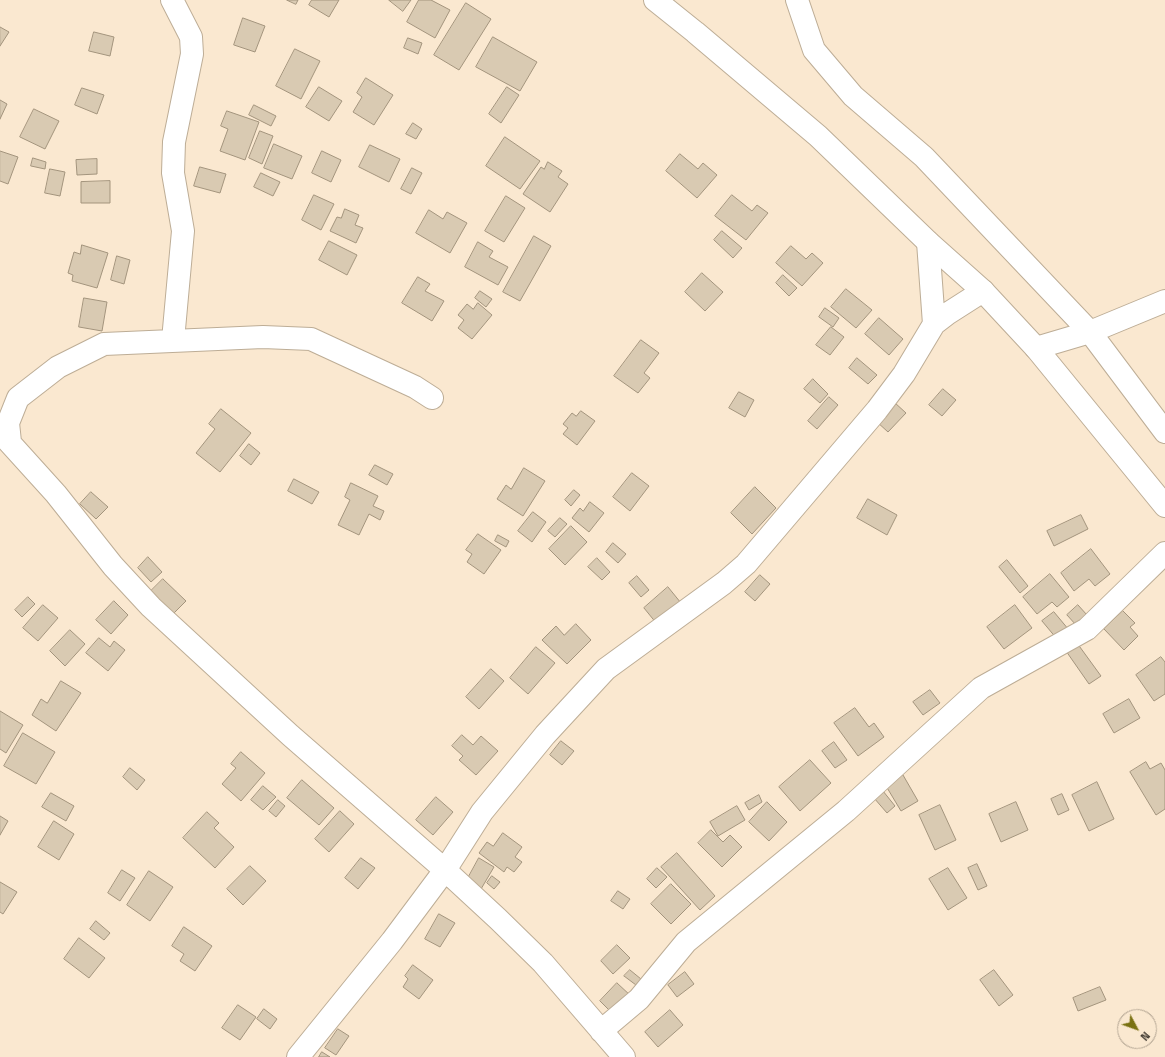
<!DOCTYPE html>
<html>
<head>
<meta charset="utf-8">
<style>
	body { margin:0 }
	#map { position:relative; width:1165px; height:1057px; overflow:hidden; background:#fae8d0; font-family:"Titillium Web",sans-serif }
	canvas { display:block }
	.north { position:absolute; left:1117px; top:1009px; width:40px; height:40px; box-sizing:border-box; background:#fae8d0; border:1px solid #b0a290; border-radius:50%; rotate:131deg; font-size:11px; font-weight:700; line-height:16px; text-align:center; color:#413a31 }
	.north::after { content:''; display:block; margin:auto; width:14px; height:18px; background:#7a7112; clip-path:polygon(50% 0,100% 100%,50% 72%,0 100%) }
</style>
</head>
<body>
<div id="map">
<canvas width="1165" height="1057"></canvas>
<div class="north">N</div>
</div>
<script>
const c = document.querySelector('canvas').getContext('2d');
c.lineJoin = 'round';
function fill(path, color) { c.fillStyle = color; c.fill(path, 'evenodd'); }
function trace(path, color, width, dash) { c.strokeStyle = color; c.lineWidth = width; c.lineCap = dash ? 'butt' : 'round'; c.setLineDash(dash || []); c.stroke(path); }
const building = new Path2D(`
	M287 0H298L296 4Z
	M312 0H339L329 17 309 5Z
	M389 0H411L403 11Z
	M419 0H431L450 10 435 38 407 22Z
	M466 3 491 19 459 70 434 55Z
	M243 18 265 26 255 52 234 45Z
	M0 27 9 32 0 46Z
	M94 32 114 37 110 56 89 51Z
	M493 37 537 62 520 91 476 67Z
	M408 38 422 43 418 54 404 48Z
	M295 49 320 61 301 99 276 86Z
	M366 78 393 95 374 125 353 112 362 97 357 93Z
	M319 87 342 101 329 121 306 107Z
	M507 87 519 95 501 123 489 114Z
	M82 88 104 95 97 114 75 105Z
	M0 100 7 104 0 119Z
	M254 105 276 116 271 126 249 115Z
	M34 109 59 121 45 149 20 137Z
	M227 111 259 122 245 160 220 151 228 129 221 126Z
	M413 123 422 129 416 139 406 134Z
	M260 131 273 136 262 164 249 158Z
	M505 137 540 161 520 189 486 166Z
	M274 144 302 156 292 179 264 168Z
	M370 145 400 159 389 182 359 167Z
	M0 151 18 157 8 184 0 181Z
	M322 151 341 160 331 182 312 173Z
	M680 154 698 169 703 163 717 175 697 198 666 171Z
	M33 158 46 162 45 169 31 166Z
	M97 159V174L77 175 76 160Z
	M548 162 562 171 558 177 568 184 550 212 523 194 541 167 544 169Z
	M200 167 226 174 220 193 194 186Z
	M412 168 422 173 411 194 401 189Z
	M50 169 65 172 60 196 45 193Z
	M261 173 280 182 273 196 254 187Z
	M110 181V203H81V182Z
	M314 195 334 204 321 230 302 220Z
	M732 195 752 211 757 205 768 213 746 240 715 216Z
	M506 196 525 208 504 242 485 231Z
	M345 209 359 215 355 225 363 228 356 243 330 231 337 217 341 218Z
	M429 210 443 219 447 212 467 223 450 253 416 233Z
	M722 231 742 248 733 258 714 240Z
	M534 236 551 246 520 301 503 292Z
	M329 241 357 255 347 275 319 260Z
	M478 242 493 251 489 257 508 267 498 285 465 267Z
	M82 245 108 253 97 288 72 281 73 275 68 273 74 252 80 254Z
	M791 246 806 259 812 253 823 263 802 286 776 263Z
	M117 256 130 260 124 284 111 280Z
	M702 273 723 292 705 311 685 292Z
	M783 275 797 288 789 296 776 283Z
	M418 277 430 284 425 291 444 301 432 321 402 303Z
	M846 289 872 310 856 328 831 307Z
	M480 291 492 299 486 307 475 298Z
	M84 298 107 302 102 331 79 327Z
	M478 303 492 315 472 339 458 328 464 320 458 315 467 304 473 309Z
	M825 308 839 318 833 327 819 317Z
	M879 318 903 339 889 355 865 334Z
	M831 327 844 337 830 355 816 345Z
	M641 340 659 353 644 373 650 378 638 393 614 376Z
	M857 358 877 375 868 384 849 368Z
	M813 379 828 394 820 403 804 389Z
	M943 389 956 400 942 416 929 405Z
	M739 392 754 400 745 417 729 408Z
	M829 397 838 405 817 429 808 421Z
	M894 402 906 413 888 432 876 421Z
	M221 409 251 433 220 472 196 453 215 429 209 424Z
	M581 411 595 421 577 445 563 434 568 428 563 424 572 413 576 416Z
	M249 444 260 453 251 465 240 456Z
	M375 465 393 474 387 485 369 475Z
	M524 468 545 481 523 516 497 499 506 485 511 489Z
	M632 473 649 486 630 511 613 497Z
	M294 479 319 492 312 504 288 491Z
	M351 483 378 496 373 506 384 511 380 520 369 514 359 535 338 525 350 500 345 497Z
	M755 487 776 508 752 534 731 513Z
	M574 490 580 495 571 506 565 500Z
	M91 492 108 507 96 519 80 504Z
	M868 499 897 515 887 535 857 518Z
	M590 502 604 513 589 532 572 518 580 508 583 511Z
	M533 512 546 522 532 542 518 531Z
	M1081 515 1088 529 1054 546 1047 531Z
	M560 518 567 524 555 537 548 531Z
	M571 526 587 542 565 565 549 549Z
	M478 534 501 550 484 574 467 562 472 554 466 550Z
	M498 535 509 541 506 547 495 541Z
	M613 543 626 554 618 563 606 552Z
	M1091 549 1110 574 1095 586 1089 579 1074 591 1061 573Z
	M148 557 162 572 151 582 138 568Z
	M597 558 610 572 602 580 588 567Z
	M1007 560 1028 586 1020 593 999 567Z
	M1050 574 1069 597 1057 607 1052 602 1037 614 1023 597Z
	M760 575 770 584 755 601 745 592Z
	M637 576 649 590 641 597 629 583Z
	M163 579 186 601 171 616 148 594Z
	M668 587 681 603 657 624 644 608Z
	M28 597 35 604 22 617 15 610Z
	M114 601 128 615 111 634 96 620Z
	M43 605 58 618 38 641 23 628Z
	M1015 605 1032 628 1004 649 987 627Z
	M1078 605 1087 615 1076 625 1067 615Z
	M1123 611 1135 623 1130 627 1138 636 1124 650 1104 629Z
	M1054 612 1069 630 1057 639 1042 621Z
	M576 624 591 640 567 664 542 640 556 626 564 635Z
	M70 630 85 644 65 666 50 651Z
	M99 638 110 647 114 641 125 650 108 671 86 653Z
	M1077 643 1101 676 1089 684 1066 651Z
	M536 647 555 663 528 694 510 678Z
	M1161 657 1165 662V694L1154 701 1136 675Z
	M491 669 504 681 479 709 466 697Z
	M61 681 81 693 56 731 32 715 41 699 47 703Z
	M930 690 940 703 923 715 913 702Z
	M1129 699 1140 718 1114 733 1103 714Z
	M855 708 869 727 874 723 884 737 858 756 834 723Z
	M0 711 23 725 6 753 0 749Z
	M23 733 55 752 36 784 4 766Z
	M462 735 473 745 481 736 498 751 476 775 459 760 463 756 452 746Z
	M561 741 574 751 562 765 550 755Z
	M834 742 847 760 835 768 822 751Z
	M241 752 265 773 241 801 222 784 236 768 231 764Z
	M810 760 831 783 800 811 779 787Z
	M1146 762 1150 769 1161 763 1165 770V809L1156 815 1130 772Z
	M130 768 145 780 137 790 123 777Z
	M903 775 918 801 901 811 886 786Z
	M302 780 334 808 319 825 287 798Z
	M1097 782 1114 819 1089 831 1072 795Z
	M263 786 276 797 263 810 251 800Z
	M883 791 895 806 887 813 874 798Z
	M51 793 74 806 66 821 42 807Z
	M1062 794 1069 810 1058 815 1051 799Z
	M759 795 762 802 749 810 745 803Z
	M436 797 453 812 433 835 416 820Z
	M278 800 285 806 276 817 269 811Z
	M767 802 787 822 769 841 749 822Z
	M1016 802 1028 830 1001 842 989 814Z
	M940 805 956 840 935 850 919 815Z
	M737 806 745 820 718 836 710 822Z
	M340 811 354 824 329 852 315 839Z
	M207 812 219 823 214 828 234 847 215 868 183 838Z
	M0 816 8 821 0 835Z
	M54 821 74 834 59 860 38 847Z
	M711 830 723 842 730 835 742 847 722 867 698 843Z
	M503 833 522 847 515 857 522 862 514 872 507 867 504 872 479 853 487 842 493 846Z
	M677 853 715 896 700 910 661 867Z
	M361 858 375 868 358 889 345 878Z
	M479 858 494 867 481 889 467 880Z
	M977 864 987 886 978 890 968 868Z
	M250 866 266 881 243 905 227 889Z
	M657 868 667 877 656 888 647 879Z
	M948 868 967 898 948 910 929 879Z
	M122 870 135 878 120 901 108 893Z
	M149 871 173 887 150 921 127 905Z
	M492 876 500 882 494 889 487 883Z
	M0 882 17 892 3 914 0 912Z
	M671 884 691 904 671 924 651 904Z
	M618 891 630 899 623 909 611 901Z
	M439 914 455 923 440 947 425 939Z
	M96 921 110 933 104 940 90 929Z
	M184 927 212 946 195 971 180 961 184 954 172 946Z
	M79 938 105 958 89 978 64 959Z
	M617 945 630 958 613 974 601 961Z
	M413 965 433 980 419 999 403 987 408 979 405 976Z
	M630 970 641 979 636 985 624 976Z
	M994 970 1013 995 999 1006 980 980Z
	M685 972 694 984 677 997 668 985Z
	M617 983 631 996 613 1014 600 1001Z
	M1100 987 1106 1000 1078 1011 1073 998Z
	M238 1005 256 1017 240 1040 222 1028Z
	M264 1009 277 1019 270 1029 257 1019Z
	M670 1010 683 1025 658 1047 645 1032Z
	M338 1029 349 1036 336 1055 325 1048Z
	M322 1052 330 1057H319Z`);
fill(building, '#d9cab2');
trace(building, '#a3947d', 1);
const minor = new Path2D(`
	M172 0 191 37 192 54 174 142 173 173 183 231 173 340
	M797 0 814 50 853 96 924 157 1090 332 1165 432
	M928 242 934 324
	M1036 348 1090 332 1165 301
	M0 432 56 494 113 566 151 607 290 735 445 870 498 919 543 963 624 1057
	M10 442 8 423 18 398 58 367 104 344 263 337 311 339 415 387 432 398
	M601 1031 639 999 686 942 846 811 981 688 1087 629 1165 553
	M298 1057 392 941 445 870 482 812 545 735 606 669 724 583 746 564 877 410 904 374 934 324 947 314 983 291`);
const trunk = new Path2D(`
	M655 0 695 32 818 136 928 242 983 291 1036 348 1165 506`);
trace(minor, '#bdad96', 24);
trace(trunk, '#bdad96', 24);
trace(minor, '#fff', 22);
trace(trunk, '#fff', 22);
</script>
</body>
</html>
